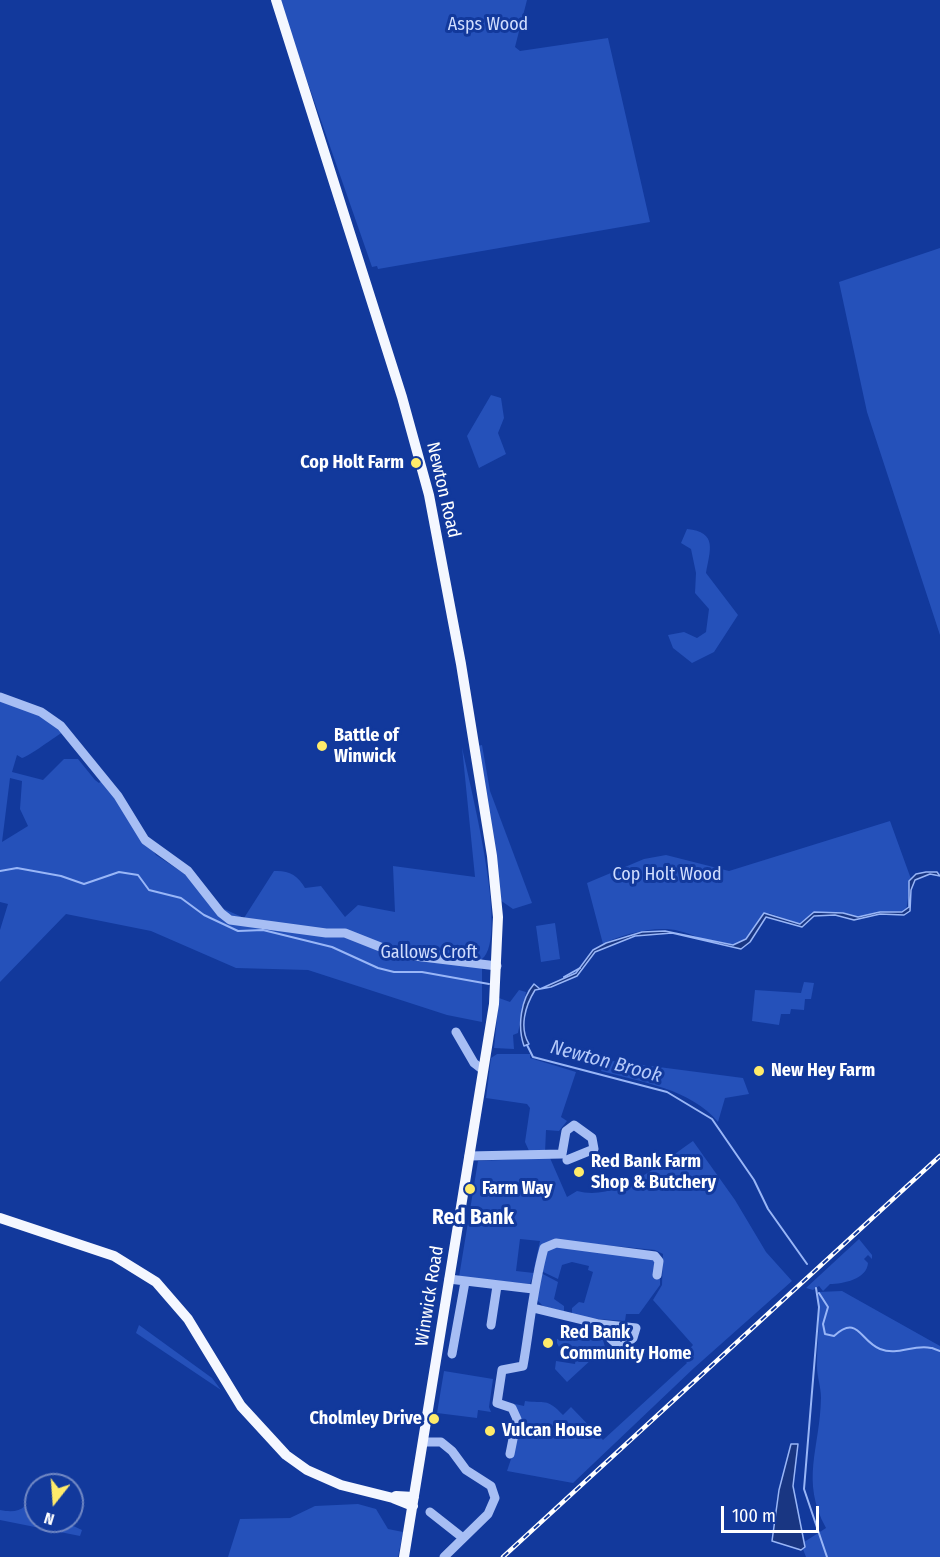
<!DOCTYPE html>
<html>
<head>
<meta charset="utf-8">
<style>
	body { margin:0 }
	#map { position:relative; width:940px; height:1557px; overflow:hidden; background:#12399c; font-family:"Fira Sans Condensed",sans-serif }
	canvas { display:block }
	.north { position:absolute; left:24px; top:1473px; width:60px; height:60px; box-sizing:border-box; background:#12399c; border:2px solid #7188c4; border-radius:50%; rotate:197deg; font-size:16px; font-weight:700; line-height:24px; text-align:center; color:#fff }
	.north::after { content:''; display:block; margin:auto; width:21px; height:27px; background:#ffeb6a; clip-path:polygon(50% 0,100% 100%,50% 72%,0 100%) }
	.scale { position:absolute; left:721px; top:1506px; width:98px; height:27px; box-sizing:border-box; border:3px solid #fff; border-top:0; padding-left:8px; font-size:18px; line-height:21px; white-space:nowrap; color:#fff; -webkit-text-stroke:4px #12399c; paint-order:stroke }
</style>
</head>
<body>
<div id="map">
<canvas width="940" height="1557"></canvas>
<div class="north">N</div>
<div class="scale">100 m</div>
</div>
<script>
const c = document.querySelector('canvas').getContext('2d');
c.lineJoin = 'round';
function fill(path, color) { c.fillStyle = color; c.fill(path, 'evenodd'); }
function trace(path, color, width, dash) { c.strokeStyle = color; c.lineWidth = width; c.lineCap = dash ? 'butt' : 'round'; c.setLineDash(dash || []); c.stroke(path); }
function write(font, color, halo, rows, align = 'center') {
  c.font = font + ' "Fira Sans Condensed",sans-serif'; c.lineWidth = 6; c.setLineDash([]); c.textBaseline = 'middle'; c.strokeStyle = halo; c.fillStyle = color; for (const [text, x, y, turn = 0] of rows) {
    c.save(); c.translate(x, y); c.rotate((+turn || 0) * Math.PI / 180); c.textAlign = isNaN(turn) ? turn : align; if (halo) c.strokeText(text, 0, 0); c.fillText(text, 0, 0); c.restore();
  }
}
fill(new Path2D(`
	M279 0H527L515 47 520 51 608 38 650 222 378 269 377 266 372 267Z
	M940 248V635L867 412 839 282Z
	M491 395 501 398 504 418 498 433 506 454 479 468 467 436Z
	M687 529C718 532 710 550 706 573L738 615 714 652 692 663 673 648 668 635 684 632 697 638 706 632 709 609 695 593 696 573 691 549 681 543Z
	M0 699 35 711 65 731C54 737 30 756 22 758L17 755 12 772 43 780 64 759H78L95 780 99 783 102 780 156 855 197 882 211 903 244 918 274 871C288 870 298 875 305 888L321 886 345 917 358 905 395 912 393 866 475 877 462 747C469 783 510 938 482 959V1022L447 1015 308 970 236 968 151 931 66 914 0 982V930L8 904 0 902ZM10 778 22 781 20 809 28 826 2 842Z
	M482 745 490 791 532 903 513 909 500 900 478 746Z
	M890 821 911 879 906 911 880 912 858 917 843 913 814 912 800 924 769 913C754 920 753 940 737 944 720 948 696 935 679 931 657 925 623 934 603 944L587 883 644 859 666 855 729 871Z
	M555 923 560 959 541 962 536 926Z
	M804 982 814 983 811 999H805L804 1010 791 1009 790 1014H781L779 1025 752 1021 755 990 801 993Z
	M519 990 526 992 518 1033 513 1035 514 1049 494 1048 499 998 510 1002Z
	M497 1054H530V1058L576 1072 561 1117 567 1121 559 1131 546 1130 545 1153H530L525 1142 530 1108 527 1104 486 1098 491 1058Z
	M605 1060 743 1078 749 1094 725 1098 718 1122C691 1089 641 1082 601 1071Z
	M693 1141 735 1200 766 1252 792 1281 694 1368 573 1483 507 1471 512 1456 515 1404 524 1406 525 1401C545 1404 546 1397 563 1415L571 1407 603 1440 687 1363 682 1357 693 1345 653 1300 662 1285 663 1254 655 1250 553 1240 536 1269H534L540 1241 520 1239 516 1271 534 1273 530 1284 459 1277 478 1161 550 1158 567 1197 577 1191C618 1202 661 1163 693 1141Z
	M859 1239 872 1255V1259L868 1255 864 1259 868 1263C867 1279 843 1284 830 1284L823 1291 819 1286 813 1290 806 1288Z
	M557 1245H589L660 1255V1285L639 1314H626L625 1321 572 1317V1308L579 1302 584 1303 593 1272 588 1270 589 1266 572 1262 562 1265 558 1279 539 1270 547 1251Z
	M539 1272 558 1282 554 1299 564 1306V1312L543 1306 535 1298Z
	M842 1291 940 1346V1557H806L801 1544 826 1528C800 1480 820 1449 821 1398 821 1387 817 1377 817 1366 817 1339 821 1320 818 1292Z
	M139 1325 212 1378 221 1390 136 1333Z
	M569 1325 603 1340 605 1347 567 1382 555 1369 556 1361 575 1364 577 1350 559 1347 557 1343V1339L566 1340Z
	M444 1371 493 1379 489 1407 491 1412 478 1410 477 1418 437 1413Z
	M36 1491V1521H69V1524L82 1530 80 1536 0 1520V1510C20 1514 26 1508 36 1491Z
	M358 1504 376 1509 388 1529 403 1532 398 1557H228L240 1519 290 1518 315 1506Z`), '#2551ba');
const water = new Path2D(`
	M926 872H937L940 876 930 874 915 880 911 890 910 911 904 915 880 914 854 920 835 915 814 916 802 927 766 917 750 942 741 949 672 933 635 936 595 952 577 976 551 987 535 990C525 1006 519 1028 529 1044L524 1046C517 1026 521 999 534 984L540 989 576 973 593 950 606 943 642 932 665 931 733 945 746 939 764 913 800 924 814 912 843 913 858 917 880 912H902L909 907V881L916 874Z
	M791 1444H798L793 1486 805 1547 801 1550 772 1541 779 1490Z`);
fill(water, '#193682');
trace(water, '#99b6f7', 1.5);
trace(new Path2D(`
	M0 871 17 868 61 876 84 884 119 872 138 875 149 890 181 898 204 915 238 931 263 930 332 947 378 968 394 972H422L489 984
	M564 977 580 968
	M527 1045 533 1057 667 1092 712 1119 754 1180 768 1209 807 1264
	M816 1288 819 1307 804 1489 827 1557
	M819 1293 828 1307 823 1324 825 1334 834 1336C858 1314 860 1341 880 1349 898 1356 913 1344 931 1348
	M932 1348 940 1351`), '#99b6f7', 2);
trace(new Path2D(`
	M0 697 41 712 61 726 118 796 145 840 188 871 221 913 230 920 326 933H345L398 954 497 966
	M456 1032 474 1063 483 1070
	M469 1156 562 1154 566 1131 574 1125 592 1138 594 1149 567 1160
	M449 1279 533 1289
	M533 1308 599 1324 636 1328 633 1338 621 1348 601 1330 599 1324
	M491 1325 497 1286
	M452 1354 465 1282
	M423 1442H441L452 1451 466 1470 491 1486 495 1498 488 1514 444 1557
	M510 1454 517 1419 512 1408 497 1403 502 1370 523 1366C530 1326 533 1287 544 1248L556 1243 655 1256 659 1261 657 1275
	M430 1512 463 1538`), '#a7bef4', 9);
trace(new Path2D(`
	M276 0 402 397 429 495 461 664 492 856 498 917 494 1004 404 1557
	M0 1218 114 1256 156 1282 188 1319 241 1406 286 1455 307 1470 341 1485 393 1498 413 1506
	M393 1498 396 1496 414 1497`), '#f4f7ff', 10);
const rail = new Path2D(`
	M503 1557 940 1156`);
trace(rail, '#fff', 4.5);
trace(rail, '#12399c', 2, [7]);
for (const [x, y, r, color] of [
	[416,463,6,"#ffeb6a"],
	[322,746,6,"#ffeb6a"],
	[759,1071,6,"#ffeb6a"],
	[579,1172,6,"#ffeb6a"],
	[470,1189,6,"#ffeb6a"],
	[548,1343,6,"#ffeb6a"],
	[434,1419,6,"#ffeb6a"],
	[490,1431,6,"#ffeb6a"]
]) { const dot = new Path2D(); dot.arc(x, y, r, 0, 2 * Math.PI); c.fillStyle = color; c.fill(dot); trace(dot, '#12399c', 2); }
write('18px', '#d0ddfe', '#12399c', [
	["Asps Wood",488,25],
	["Cop Holt Wood",667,875],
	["Gallows Croft",429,953]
]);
write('bold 18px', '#fff', '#12399c', [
	["Cop Holt Farm",404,463,"right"],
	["Battle of",334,736],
	["Winwick",334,757],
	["New Hey Farm",771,1071],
	["Red Bank Farm",591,1162],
	["Shop & Butchery",591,1183],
	["Farm Way",482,1189],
	["Red Bank",560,1333],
	["Community Home",560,1354],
	["Cholmley Drive",422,1419,"right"],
	["Vulcan House",502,1431]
], 'left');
write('18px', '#fff', '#12399c', [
	["Newton Road",443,490,77],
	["Winwick Road",430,1296,-81]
]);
write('italic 20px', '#b4c9fa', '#12399c', [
	["Newton Brook",606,1062,15]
]);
write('bold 21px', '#fff', '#12399c', [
	["Red Bank",473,1218]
]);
</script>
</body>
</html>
